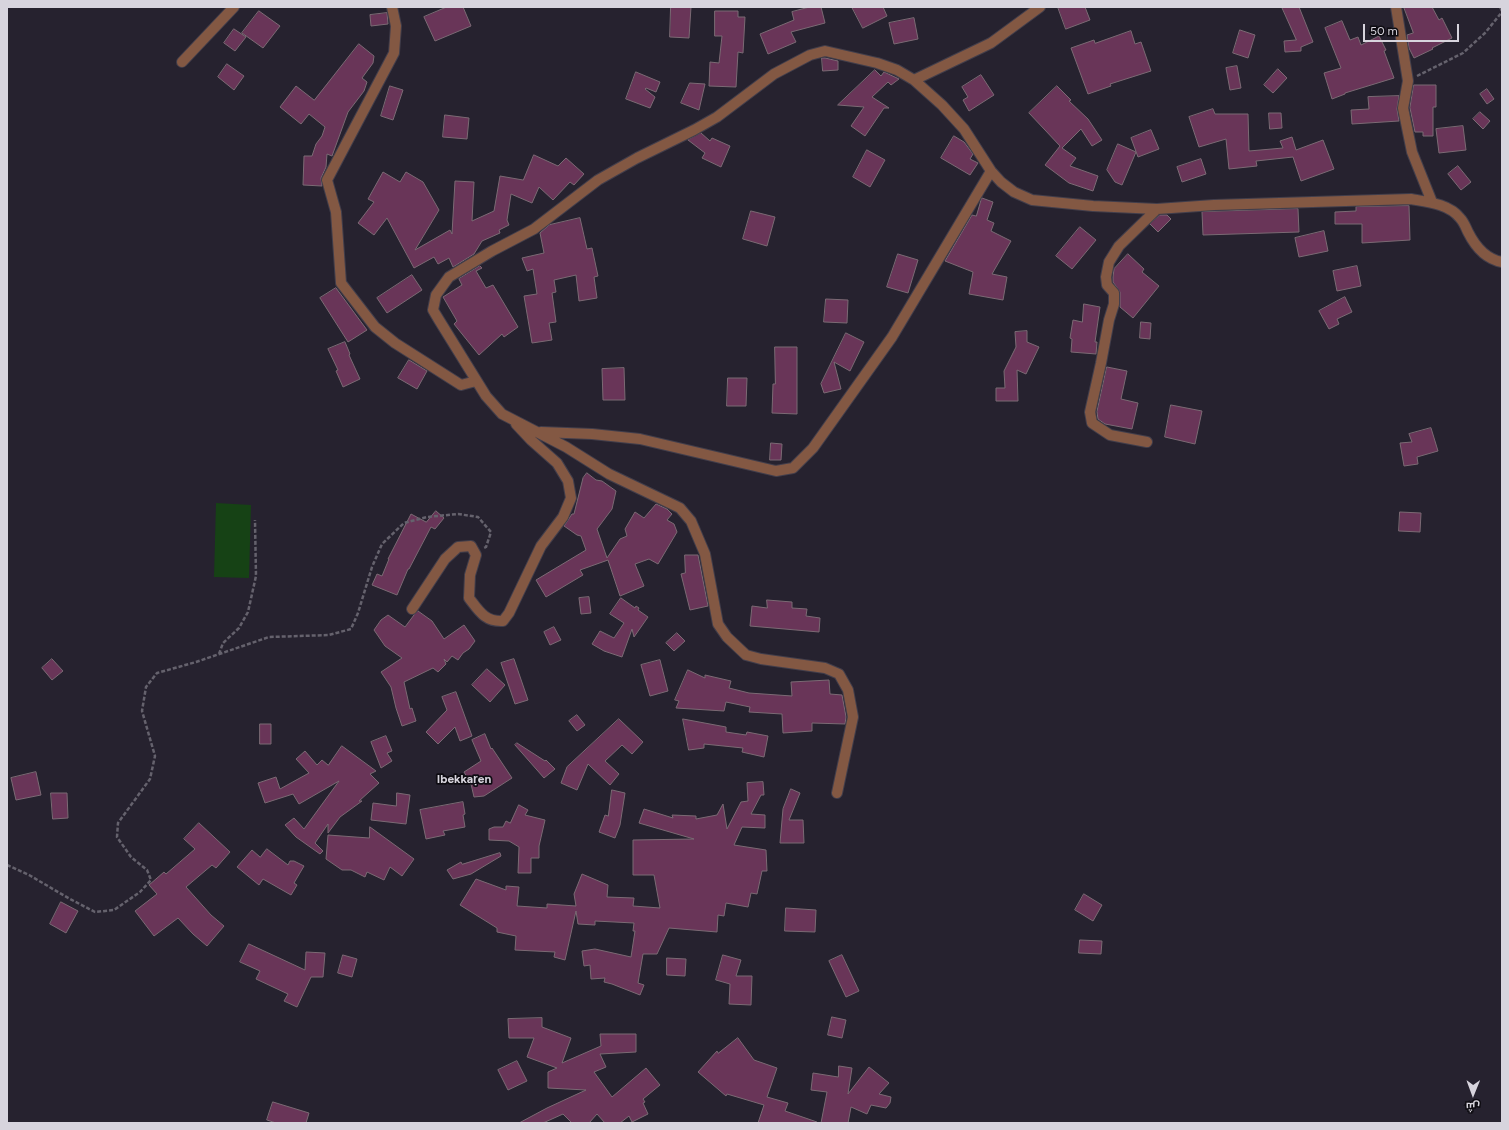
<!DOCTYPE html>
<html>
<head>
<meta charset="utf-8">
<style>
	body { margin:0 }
	#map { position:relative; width:1509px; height:1130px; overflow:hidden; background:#26222f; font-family:Figtree,Cairo,sans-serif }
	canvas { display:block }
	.frame { position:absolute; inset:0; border:8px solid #d7d4dd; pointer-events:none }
	.north { position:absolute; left:1453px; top:1074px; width:40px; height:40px; -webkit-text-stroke:3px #0e0c12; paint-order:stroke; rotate:181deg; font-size:11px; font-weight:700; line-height:16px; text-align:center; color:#d7d4dd }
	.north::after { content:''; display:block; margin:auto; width:14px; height:18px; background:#d7d4dd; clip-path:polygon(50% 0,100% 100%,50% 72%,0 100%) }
	.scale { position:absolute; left:1363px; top:24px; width:96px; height:18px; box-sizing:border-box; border:2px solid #d7d4dd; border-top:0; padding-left:5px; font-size:12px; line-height:14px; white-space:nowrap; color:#d7d4dd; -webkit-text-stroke:3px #0e0c12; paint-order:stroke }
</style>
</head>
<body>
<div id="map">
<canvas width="1509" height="1130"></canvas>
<div class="frame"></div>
<div class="north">ش</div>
<div class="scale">50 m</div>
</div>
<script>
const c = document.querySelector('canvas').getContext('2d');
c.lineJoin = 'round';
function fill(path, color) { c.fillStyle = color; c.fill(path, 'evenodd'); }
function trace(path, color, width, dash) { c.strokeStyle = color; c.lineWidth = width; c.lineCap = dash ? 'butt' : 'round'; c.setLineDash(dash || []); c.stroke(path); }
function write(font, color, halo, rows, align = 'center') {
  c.font = font + ' Figtree,sans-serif'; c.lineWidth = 3.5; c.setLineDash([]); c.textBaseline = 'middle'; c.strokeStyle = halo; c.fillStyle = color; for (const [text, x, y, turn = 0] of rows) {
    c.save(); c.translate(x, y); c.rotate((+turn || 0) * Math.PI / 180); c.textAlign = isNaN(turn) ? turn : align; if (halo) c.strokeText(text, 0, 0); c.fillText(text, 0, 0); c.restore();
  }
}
fill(new Path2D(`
	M216 503 251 505 249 578 214 577Z`), '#164215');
const building = new Path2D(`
	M447 7H463L471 26 435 41 424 17Z
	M671 7H691L689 38 670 37Z
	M810 7H821L825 23 791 32 796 42 768 54 760 34 794 20 792 12Z
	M852 7H883L887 16 863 28Z
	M1058 7H1085L1090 20 1066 29Z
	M1282 7H1299L1313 42 1301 47V51L1285 52 1284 41 1296 40Z
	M1404 7H1432L1439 20 1442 18 1452 38 1432 48 1433 49 1414 58 1409 48 1407 35 1413 33Z
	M259 11 280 26 263 48 242 33Z
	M715 11H738V17H745L743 53 738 52 736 87 709 86 710 62 719 63 722 36H715Z
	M387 13 388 24 371 26 370 15Z
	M914 18 918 39 894 44 889 23Z
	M1342 21 1350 40 1358 37 1361 45 1379 36 1386 50 1384 51 1394 78 1345 93V94L1332 99 1324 73 1341 68 1325 28Z
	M234 29 246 37 235 51 224 43Z
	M1240 30 1255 35 1248 58 1233 53Z
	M1131 31 1135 44 1141 42 1151 71 1110 84 1111 86 1088 94 1071 48 1094 40 1095 43Z
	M359 44 374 56 373 63 362 78 367 82 364 91 348 112 332 156 327 154 326 167 321 178 322 186 303 185 304 156H312L316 144 322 136 325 127 309 114 301 124 280 107 296 86 314 100Z
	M822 58H825L838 61V70L823 71Z
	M227 64 244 76 234 90 218 77Z
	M1237 66 1241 88 1230 90 1226 68Z
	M1278 69 1287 78 1273 93 1264 85Z
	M875 70 881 76 884 72 899 79 891 85 888 82 872 97 889 108H884L865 136 851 126 864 107 838 105Z
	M636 72 660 82 656 92 646 88 645 89 655 97 650 108 626 99Z
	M981 75 994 95 969 111 963 100 968 97 962 87Z
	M690 83 705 84 699 110 681 103Z
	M1414 85H1436V107H1433V136H1423V132H1415L1410 108Z
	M390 86 403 90 393 120 381 116Z
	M1057 86 1071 100 1069 101 1088 119 1102 140 1092 146 1081 129 1062 148 1076 158 1070 166 1098 176 1093 191 1069 183 1045 165 1060 146 1029 113Z
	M1487 89 1494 99 1487 104 1480 94Z
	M1399 96 1397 109 1399 121 1352 124 1351 110 1369 109 1368 97Z
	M1213 109 1215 114H1248L1249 151 1283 148 1280 141 1292 137 1296 150 1323 140 1334 169 1301 181 1293 157 1256 161 1257 166 1229 169 1226 139 1199 147 1189 117Z
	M1480 112 1490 121 1483 129 1473 119Z
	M1269 113H1281L1282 128 1270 129Z
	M445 115 469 118 467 139 443 137Z
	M1463 126 1466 150 1439 153 1436 129Z
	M1151 130 1159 149 1138 157 1131 138Z
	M701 133 710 141 712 138 730 146 721 167 702 158 705 153 688 140Z
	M954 136 964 142 973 154 970 159 978 163 970 175 941 158Z
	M1118 144 1136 152 1122 185 1115 182 1107 170Z
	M867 150 885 160 870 187 853 177Z
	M534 155 558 166 566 158 584 174 574 185 570 182 553 200 539 187 532 203 511 194 507 220 509 225 499 230 500 233 482 241 474 254 453 267 449 258 438 264 434 257 414 268 387 218 374 235 358 223 374 202 368 199 383 172 400 182 406 172 423 182 439 210 415 250 450 230 452 234 455 181 474 182 472 221 494 211 500 176 523 180Z
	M1201 159 1206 174 1182 182 1177 167Z
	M1458 166 1471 182 1461 190 1448 174Z
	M982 198 993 202 987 220 994 223 991 231 1011 241 992 274 1007 277 1003 300 969 294 973 272 945 261 972 215 976 216Z
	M1409 206 1410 240 1362 243V224H1335V212L1356 211V207Z
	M1298 209 1299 232 1203 235 1202 212Z
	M751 211 775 217 767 246 743 239Z
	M1160 215H1167L1171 219 1158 232 1150 224Z
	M580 218 587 249 592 248 598 276 594 277 597 298 579 301 576 275 554 280 556 292 552 293 556 322 549 323 552 340 532 343 524 296 537 294 533 269 527 271 522 258 544 253 540 233 549 225Z
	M1080 227 1096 240 1072 269 1056 256Z
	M1324 231 1328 251 1299 257 1295 238Z
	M898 254 918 260 908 293 887 287Z
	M1128 254 1144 269 1142 272 1159 286 1133 318 1120 307V292L1113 282V277L1114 269Z
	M480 266 482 268 476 271 486 288 493 285 518 327 504 337 502 334 479 355 454 324 457 321 443 297 462 285 459 279Z
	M1357 266 1361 286 1337 291 1333 271Z
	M412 275 422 290 387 313 377 298Z
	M336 288 367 330 348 342 320 298Z
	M1345 297 1352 312 1337 319 1339 324 1329 329 1319 311Z
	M826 299 848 300 847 323 824 322Z
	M1084 304 1100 307 1095 342H1097L1096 354 1071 352 1072 339 1070 338 1073 320 1082 322Z
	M1141 322 1151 323 1150 339 1140 338Z
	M1027 331V342L1039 347 1026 374 1017 370 1018 401H996V388H1005L1004 371 1016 347 1015 332Z
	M846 333 864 342 850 371 834 362 841 389 824 393 821 384Z
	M345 342 350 354 349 355 360 379 343 387 336 371 338 370 328 349Z
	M775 347H797V414L772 413 773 384H775Z
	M409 360 427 371 417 389 398 378Z
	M1107 367 1127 371 1121 399 1138 403 1132 429 1105 424 1098 419 1097 412Z
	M624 368 625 400H603L602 369Z
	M728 378H747L746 406H727Z
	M1171 405 1202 411 1195 444 1165 437Z
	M1431 428 1438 451 1417 457 1418 464 1404 466 1400 443 1412 442 1409 434Z
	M771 443 782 444 781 460H770Z
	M587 473 596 480 602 481 616 491 612 509 597 529 607 558 620 539 627 536 625 529 635 512 644 518 656 504 667 509 672 514 667 520 674 524 677 532 658 564 649 559 635 564 644 586 620 596 608 560 580 570 583 575 546 597 536 580 586 550 581 536 577 535 564 526 572 514H574L583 478Z
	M436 511 444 518 435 529 431 527 409 569H408L397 595 372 585 377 574 382 576 389 559H388L411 514 426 522Z
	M1400 512 1421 513 1420 532 1399 531Z
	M685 555H698L708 606 690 610 681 574 685 573Z
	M589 597 591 613 581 614 579 598Z
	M621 598 635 608 636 606 639 608 638 610 648 617 634 637 632 629 622 657 604 651 592 644 600 631 614 638 624 623 610 614Z
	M767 600 792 602V608L807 609 806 616 820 618 819 632 750 626 752 606 767 608Z
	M418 611 432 621 444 639 464 625 475 641 469 649 463 653 458 660 452 656 447 662 444 659 446 664 438 672 433 668 404 682 410 709 412 708 416 721 402 726 396 708 391 687 381 672 402 658 385 646 374 630 381 620 388 615 405 627 414 615Z
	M554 627 561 640 550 645 544 632Z
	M677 633 685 641 674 651 666 643Z
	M52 659 63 671 52 680 42 668Z
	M514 659 528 700 515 704 501 663Z
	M660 660 668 691 650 696 641 665Z
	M487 669 505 685 490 702 472 685Z
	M688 670 705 678V675L731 681 729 688 749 693 792 696 791 682 829 680 830 694 842 695 846 717 845 724 812 723V731L783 733 782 714 749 712 750 707 726 702 724 711 676 708 679 701 675 700Z
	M456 692 472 736 460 741 455 727 438 744 426 732 447 710 442 697Z
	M577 715 585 725 577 731 569 721Z
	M619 719 643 742 632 754 622 745 605 761 619 774 610 785 588 764 577 790 561 783 567 767Z
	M683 719 726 727V732L746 735 747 732 768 736 764 757 742 752 743 748 704 744V748L689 750Z
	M260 724H271V744H260Z
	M485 734 491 749 492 748 512 778 484 796 474 797 471 784 464 772 481 761 472 740Z
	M386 736 392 751 387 753 392 761 381 768 371 742Z
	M517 743 545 761 546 760 555 769 544 778 515 745Z
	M342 746 376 771 370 774 379 783 359 801H362L340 817 328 833V824L315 843 323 851 320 854 296 837 285 825 294 818 304 829 339 781 299 804 293 794 265 803 258 783 276 777 280 789 309 773 296 759 305 751 317 765 322 760 328 765Z
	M36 772 41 795 16 800 11 778Z
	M763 782 764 795H761L751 814 765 815V828L742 827 734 845 766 850 767 871H762L757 894 751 893 748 907 726 903 724 916 718 915 717 932 669 928 657 954H643L638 983 644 985 640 995 612 984 604 982 605 978 591 979 590 965 584 966 582 951 595 949 631 957 635 931H633L634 923 595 921V925L578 924 576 911 565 960 554 957 555 952 515 950 516 936 497 932V928L460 905 476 879 506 890V886L519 887 517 906 547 908V904L576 906 574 894 582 874 608 885 607 897 634 898 633 906 660 908 654 875H633V840L694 839 639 823 644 809 673 818 672 815 696 816V819L717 815 723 804 727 829 741 802 748 801 747 783Z
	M791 789 800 793 789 820H803L804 843H780L783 809Z
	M612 790 625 793 620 825 615 838 599 832 605 815 608 816Z
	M51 793H67L68 818 53 819Z
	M397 793 410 795 406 824 371 820 373 803 396 806Z
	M463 802 465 814 463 815 465 827 443 831 445 835 426 839 420 810Z
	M519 805 528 810 525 815 545 820 539 846V858H531V873H518L519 847 509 841 489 840V829L494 827H503L506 821 510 823Z
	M199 823 230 852 216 868 212 865 186 887 211 915 224 926 207 946 193 934 178 918 154 936 135 911 157 894 149 885 164 872 166 874 195 849 184 839Z
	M370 827 414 859 402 876 390 867 384 880 367 872 365 877 351 870H342L326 859 328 835 369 838Z
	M267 849 288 865 290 861H294L304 866 294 883 297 885 291 895 263 879 259 885 237 867 252 850 260 857Z
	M500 853 501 856 471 874 453 879 447 870 461 862 462 864Z
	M1084 894 1102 905 1093 921 1075 910Z
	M61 902 78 911 66 933 50 924Z
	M786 908 816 910 815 932 785 931Z
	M1080 940 1102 941 1101 954 1079 953Z
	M249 944 305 970 306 952 325 953 323 977H311L297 1007 284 1001 288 994 256 979 260 971 240 962Z
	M343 955 357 959 352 977 338 973Z
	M723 955 741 960 736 976H752L751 1005 729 1004 730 984 716 980Z
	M842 955 859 991 846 997 829 961Z
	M667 958 686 959 685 976 667 975Z
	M832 1017 846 1020 842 1038 828 1035Z
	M542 1018V1027L571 1038 562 1063 601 1046 600 1034H636V1052L600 1054 606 1067 594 1072 612 1097 646 1068 660 1085 643 1099 645 1102 643 1103 648 1114 632 1122 629 1116 620 1123H605L597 1114 589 1123H572L563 1114 543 1123H519L547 1108 586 1090 548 1088V1072L557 1068 527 1057 534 1038H509L508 1019Z
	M738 1038 754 1060 777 1068 767 1097 788 1103 785 1111 817 1122 816 1123H758L764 1105 727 1094 726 1096 698 1072 717 1051 718 1053Z
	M517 1061 527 1081 508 1090 498 1070Z
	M839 1066 852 1068 848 1094 869 1067 889 1083 879 1094 891 1097 890 1103 886 1108 871 1105 867 1114 851 1107 848 1123H821L827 1092 811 1090 813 1073 838 1077Z
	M273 1102 309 1113 306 1123H276L267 1120Z`);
fill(building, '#693558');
trace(building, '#7b6a74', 1);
const minor = new Path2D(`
	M392 7 396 26 394 53 327 180 336 212 341 283 375 327 395 343 461 385 476 381
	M1396 7 1408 81 1403 108 1412 152 1432 202
	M182 62 234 7
	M914 80 991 43 1040 7
	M541 432 592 434 640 439 776 471 793 468 813 448 892 337 991 171
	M1147 442 1110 435 1092 423 1090 412 1101 363 1109 320 1114 304V293L1107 285 1106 277 1109 262 1119 246 1157 209
	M412 609 445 559 458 547 471 546 476 555 470 575 469 598C479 611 485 622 503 621L509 613 541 546 563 517 571 498 568 481 557 463 531 440 516 424
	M837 793 853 717 848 690 839 674 825 668 761 659 746 655 727 637 718 624 705 554 691 521 680 508 609 474 566 447 502 414 486 396 439 320 433 310 436 295 449 277 492 251 534 229 598 180 637 158 694 130 717 117 774 74 810 55 825 51 877 63 897 70 914 80 942 105 964 129 991 171 1001 182 1014 192 1032 200 1093 206 1157 209 1214 205 1411 199C1428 202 1449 204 1460 218 1464 222 1466 228 1468 232 1475 246 1485 259 1502 262`);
trace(minor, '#423e4b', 12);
trace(new Path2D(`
	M1500 7 1502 11
	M1417 76 1463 53 1485 33 1502 12
	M219 654 223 643 239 628 248 612 256 576 255 520
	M7 865 29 875 70 899 95 912 114 910 140 892 151 880 147 870 131 857 117 837 118 823 150 779 155 756 142 711 146 687 157 673 196 662 269 637 329 635 351 629 358 613 372 567 382 544 404 523 427 517 458 514 478 517 491 532 486 547 484 548`), '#65626d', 2.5, [4, 2]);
trace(minor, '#835843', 10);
write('bold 12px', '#d7d4dd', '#0e0c12', [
	["Ibekkaṛen",464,779]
]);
</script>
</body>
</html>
